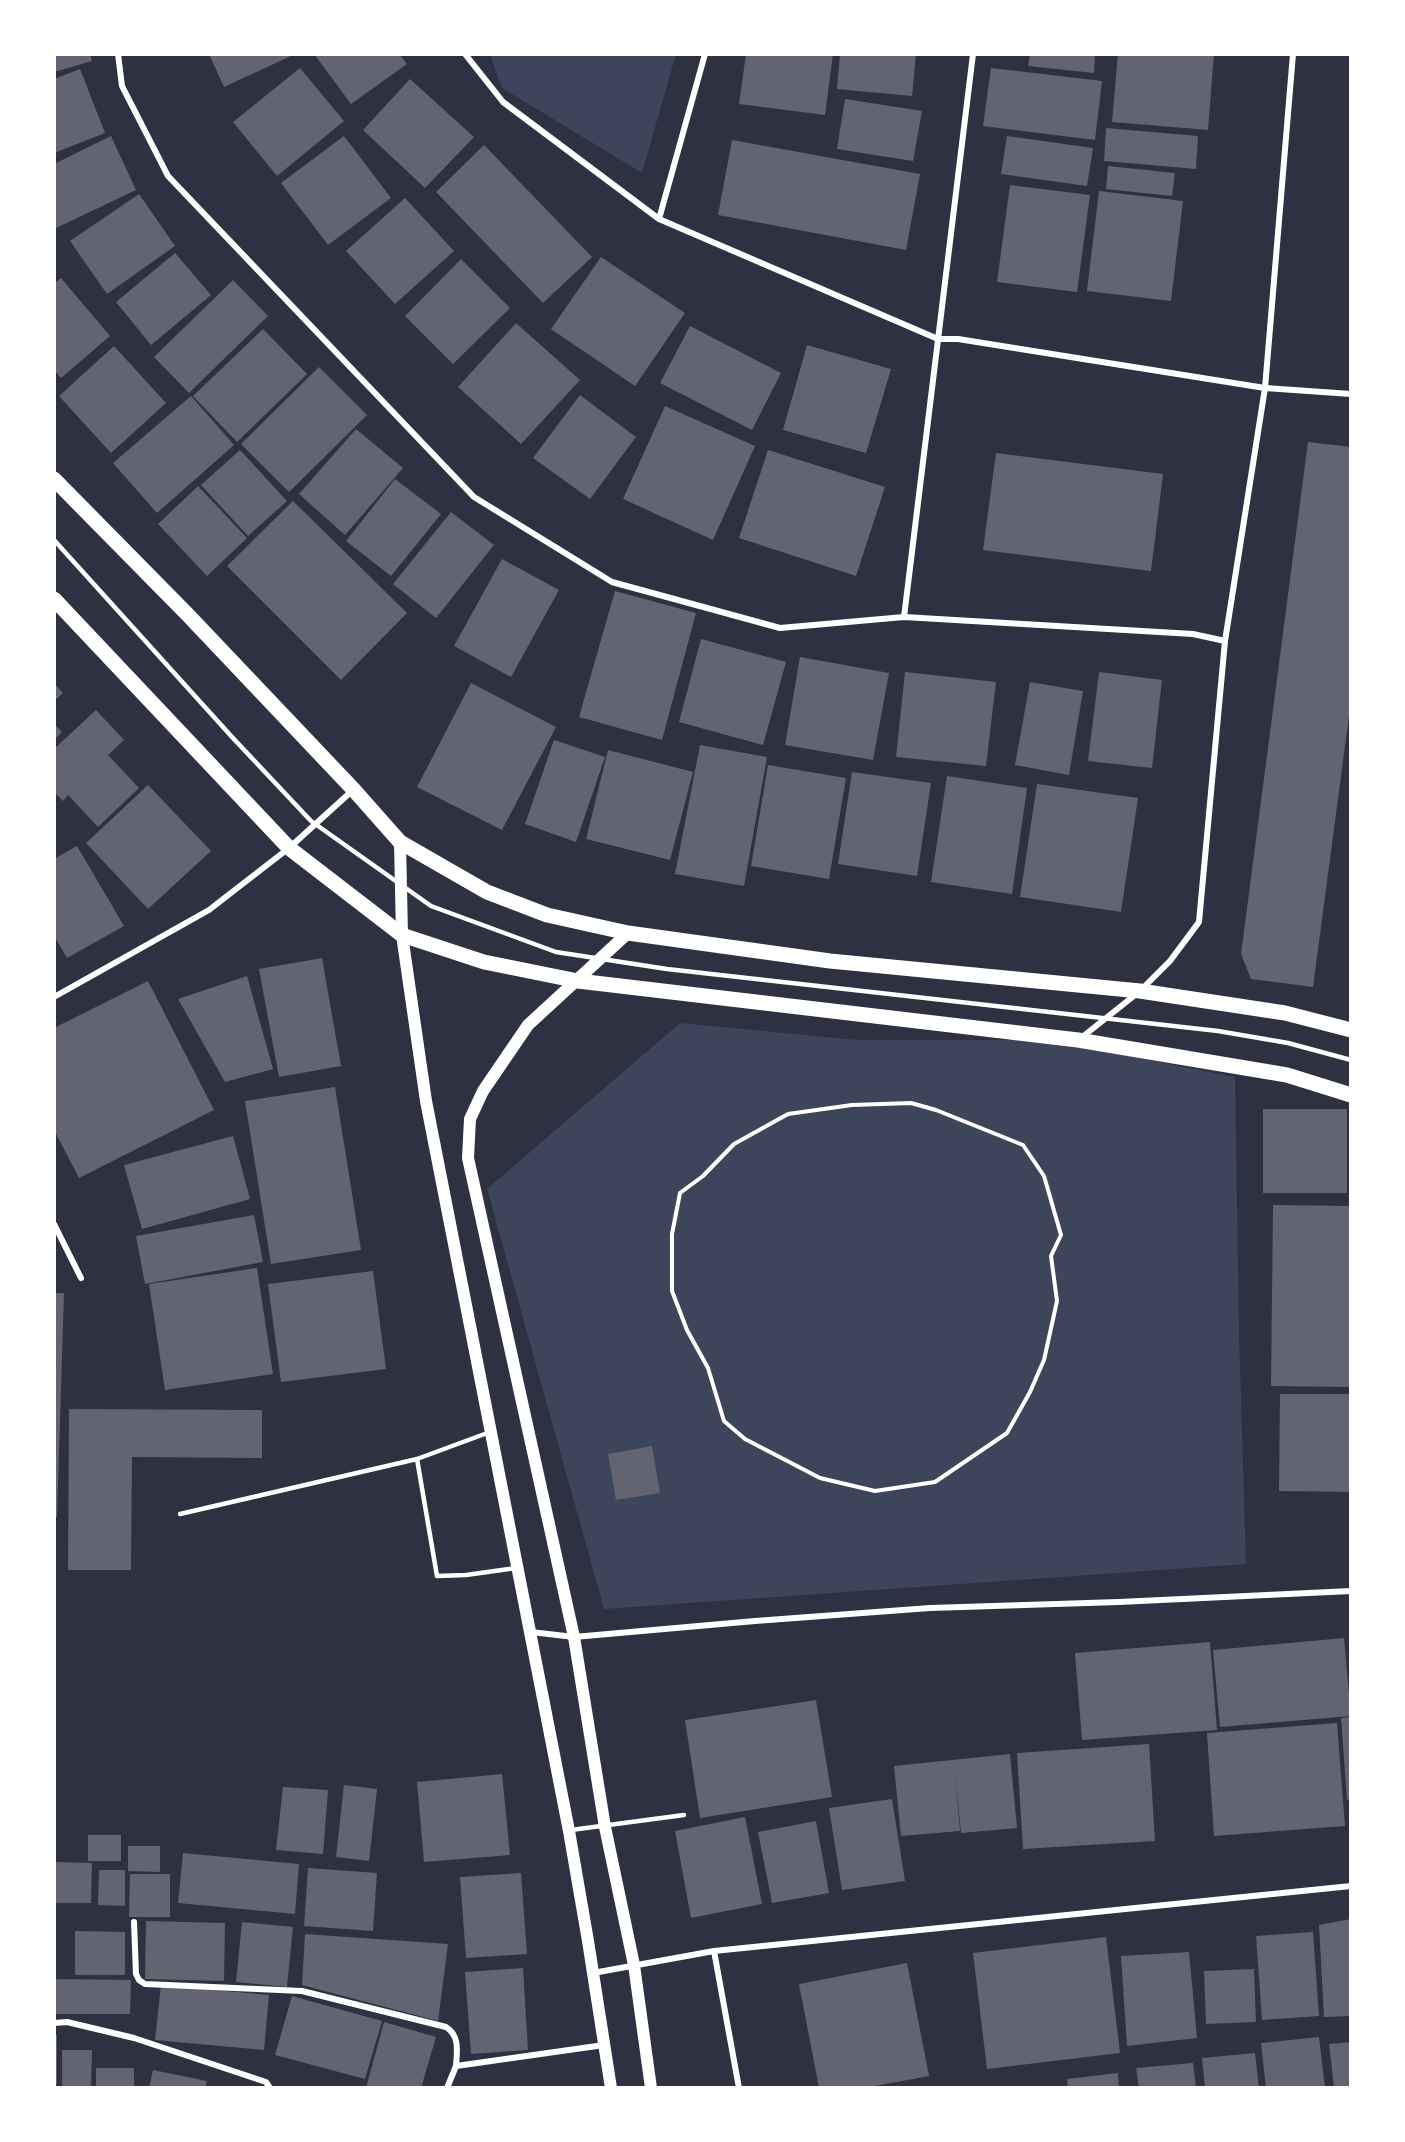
<!DOCTYPE html>
<html>
<head>
<meta charset="utf-8">
<style>
	body { margin:0 }
	#map { position:relative; width:1405px; height:2142px; overflow:hidden; background:#2d3142; font-family:"Exo 2",sans-serif }
	canvas { display:block }
	.frame { position:absolute; inset:0; border:56px solid #fff; pointer-events:none }
</style>
</head>
<body>
<div id="map">
<canvas width="1405" height="2142"></canvas>
<div class="frame"></div>
</div>
<script>
const c = document.querySelector('canvas').getContext('2d');
c.lineJoin = 'round';
function fill(path, color) { c.fillStyle = color; c.fill(path, 'evenodd'); }
function trace(path, color, width, dash) { c.strokeStyle = color; c.lineWidth = width; c.lineCap = dash ? 'butt' : 'round'; c.setLineDash(dash || []); c.stroke(path); }
fill(new Path2D(`
	M490 54H676L642 173 502 88Z
	M680 1023 857 1040H1050L1235 1077 1239 1333 1246 1564 604 1609 487 1189Z`), '#3c4559');
fill(new Path2D(`
	M54 54H90L92 61 54 72Z
	M209 54H290L291 56 224 87Z
	M314 54H399L407 64 351 104Z
	M746 54H833L825 115 739 104Z
	M840 54H916L912 96 837 89Z
	M1030 54H1095L1094 73 1028 66Z
	M1118 54H1214L1208 130 1112 122Z
	M300 68 344 121 277 176 233 122Z
	M991 68 1102 81 1095 140 983 126Z
	M80 69 105 133 54 153V79Z
	M410 79 474 137 425 188 363 130Z
	M845 99 922 111 913 161 837 149Z
	M1106 128 1198 136 1196 169 1104 161Z
	M111 136 136 190 54 229V164Z
	M344 136 391 198 328 245 281 183Z
	M1007 136 1093 148 1087 186 1001 174Z
	M732 140 920 174 906 250 718 215Z
	M484 145 592 257 543 303 436 192Z
	M1108 166 1175 173 1172 196 1106 189Z
	M1010 185 1090 195 1077 292 997 282Z
	M1099 191 1183 201 1171 301 1087 291Z
	M139 194 175 246 107 294 70 241Z
	M405 198 454 251 395 304 346 251Z
	M175 253 211 295 151 345 116 302Z
	M601 257 685 313 635 386 551 329Z
	M461 259 510 308 453 364 405 316Z
	M61 278 110 336 61 378 54 370V284Z
	M233 280 268 316 189 393 154 357Z
	M516 323 580 380 521 444 458 387Z
	M690 326 781 373 752 430 660 383Z
	M263 329 307 374 237 442 193 396Z
	M807 345 891 369 866 453 783 430Z
	M114 346 166 403 111 453 59 396Z
	M319 367 367 415 289 492 241 444Z
	M580 395 636 437 590 499 533 458Z
	M191 396 234 445 157 513 113 463Z
	M665 406 755 446 713 540 623 499Z
	M356 429 403 468 345 535 299 494Z
	M1308 442 1351 447V701L1313 987 1251 979 1241 954Z
	M240 450 287 501 248 536 201 485Z
	M768 450 885 487 856 576 739 538Z
	M996 453 1163 474 1151 571 983 550Z
	M395 479 441 514 391 576 346 541Z
	M198 486 247 538 207 576 158 524Z
	M293 501 407 613 341 680 227 566Z
	M451 512 494 545 436 618 393 584Z
	M502 559 559 590 511 677 454 646Z
	M615 591 696 613 662 740 579 717Z
	M701 639 786 662 763 745 679 722Z
	M800 657 889 673 873 760 785 745Z
	M905 672 996 682 986 766 896 757Z
	M1099 672 1162 680 1152 768 1088 761Z
	M1030 682 1083 691 1069 775 1015 765Z
	M54 683 63 693 54 701Z
	M471 683 556 727 502 830 417 787Z
	M96 710 124 740 108 755 139 788 98 827 68 795 63 801 54 792V749Z
	M54 724 62 732 54 740Z
	M554 740 605 757 576 842 525 824Z
	M700 745 767 757 744 886 675 874Z
	M608 750 693 772 670 860 586 839Z
	M768 765 846 778 829 879 751 866Z
	M852 772 931 783 917 876 838 864Z
	M947 776 1027 788 1012 894 931 882Z
	M1037 784 1138 798 1121 912 1020 897Z
	M148 785 211 851 148 909 86 843Z
	M77 846 124 926 67 958 54 936V859Z
	M322 958 341 1066 279 1077 259 969Z
	M247 976 273 1069 225 1082 178 999Z
	M148 981 214 1110 79 1178 54 1130V1028Z
	M335 1087 361 1250 271 1264 245 1101Z
	M1263 1109H1347V1193H1263Z
	M233 1136 250 1199 142 1229 124 1165Z
	M1273 1205 1351 1206V1387L1271 1386Z
	M254 1215 263 1262 145 1284 136 1236Z
	M257 1268 273 1374 165 1390 149 1284Z
	M373 1271 386 1369 281 1382 268 1284Z
	M54 1293H64L57 1517H54Z
	M1280 1394H1351V1492L1279 1491Z
	M69 1409 262 1410V1458L132 1457 131 1570H68Z
	M652 1446 660 1493 616 1500 608 1454Z
	M1344 1638 1351 1716 1220 1727 1213 1650Z
	M1210 1642 1217 1730 1082 1740 1075 1653Z
	M816 1700 832 1797 700 1818 685 1720Z
	M1351 1717V1799L1347 1800 1341 1718Z
	M1337 1723 1345 1826 1214 1836 1207 1733Z
	M1149 1744 1155 1841 1023 1849 1017 1753Z
	M1010 1754 1017 1828 961 1833 955 1772 960 1831 901 1836 894 1766Z
	M502 1774 510 1855 424 1862 417 1782Z
	M344 1785 377 1789 369 1861 336 1857Z
	M283 1787 328 1790 323 1854 276 1850Z
	M892 1799 905 1881 842 1890 829 1808Z
	M745 1817 762 1904 691 1918 675 1831Z
	M816 1821 829 1893 772 1903 758 1832Z
	M88 1835H121V1861H88Z
	M128 1846H160V1872L128 1871Z
	M183 1853 299 1864 295 1914 178 1903Z
	M55 1862 92 1863 91 1903H54Z
	M308 1868 377 1873 373 1931 304 1926Z
	M99 1870H125V1906L98 1905Z
	M521 1873 527 1954 466 1958 460 1877Z
	M130 1874H170V1917H129Z
	M1351 1919V2016L1324 2017 1319 1925Z
	M146 1921 225 1923 224 1981 145 1979Z
	M242 1922 293 1927 287 1987 236 1982Z
	M75 1931 125 1932V1975H75Z
	M1313 1932 1319 2016 1262 2020 1256 1936Z
	M305 1934 448 1944 438 2021 302 1985Z
	M1106 1937 1120 2053 987 2069 973 1953Z
	M1189 1952 1197 2038 1127 2046 1121 1956Z
	M907 1963 929 2076 864 2088H819L799 1984Z
	M523 1968 528 2050 471 2054 465 1972Z
	M1254 1969 1256 2022 1206 2024 1204 1971Z
	M54 1979 131 1980 130 2014H54Z
	M161 1985 269 1995 264 2050 155 2040Z
	M292 1996 382 2021 365 2079 275 2055Z
	M384 2022 436 2037 421 2088H366Z
	M54 2035H57V2084H54Z
	M1319 2037 1325 2088H1266L1261 2043Z
	M1351 2042V2088H1334L1329 2044Z
	M62 2050H92L91 2088H62Z
	M1255 2053 1259 2088H1205L1202 2058Z
	M1193 2063 1196 2088H1139L1136 2068Z
	M96 2068H134V2088H96Z
	M153 2070 207 2081 205 2088H149Z
	M1118 2073 1119 2088H1068L1067 2079Z`), '#626471');
trace(new Path2D(`
	M911 1103 936 1110 1023 1145 1044 1176 1061 1235 1051 1256 1057 1301 1044 1360 1030 1392 1007 1433 935 1482 875 1491 820 1478 745 1439 724 1421 708 1368 687 1330 672 1291V1234L680 1193 703 1176 734 1144 788 1114 852 1105Z`), '#fff', 4);
trace(new Path2D(`
	M54 540 232 737 311 821 431 906 556 952 667 969 1218 1031 1288 1043 1351 1060
	M417 1459 437 1576 466 1575 516 1568
	M180 1514 417 1459 490 1432
	M571 1830 684 1815`), '#fff', 4.5);
trace(new Path2D(`
	M118 54 122 86 168 176 474 497 612 582 780 628 904 617 1193 634 1225 641
	M465 54 503 102 659 219 938 339H958L1265 388 1351 394
	M659 219 705 54
	M904 617 973 54
	M54 997 209 910 289 848 353 790
	M1081 1038 1140 991 1170 961 1199 922 1225 641 1265 388 1293 54
	M54 1224 81 1278
	M531 1632 574 1637 755 1621 930 1608 1119 1602 1351 1591
	M134 1922 136 1974 139 1980 145 1984 302 1991 446 2027C460 2036 457 2051 456 2066
	M714 1951 739 2088
	M593 1973 714 1951 1351 1886
	M54 2023 67 2022 134 2038 266 2082 270 2088
	M447 2088 456 2066 604 2045`), '#fff', 6);
trace(new Path2D(`
	M400 842 402 935 426 1101 569 1831 588 1941 611 2088
	M628 933 528 1025 483 1091 470 1119 468 1158 574 1637 605 1827 634 1965 651 2088`), '#fff', 12);
trace(new Path2D(`
	M54 479 188 615 354 790 400 842 487 892 547 915 628 933 830 961 1140 991 1285 1013 1351 1030
	M54 599 289 848 402 935 484 962 578 981 1078 1040 1287 1075 1351 1095`), '#fff', 15);
</script>
</body>
</html>
